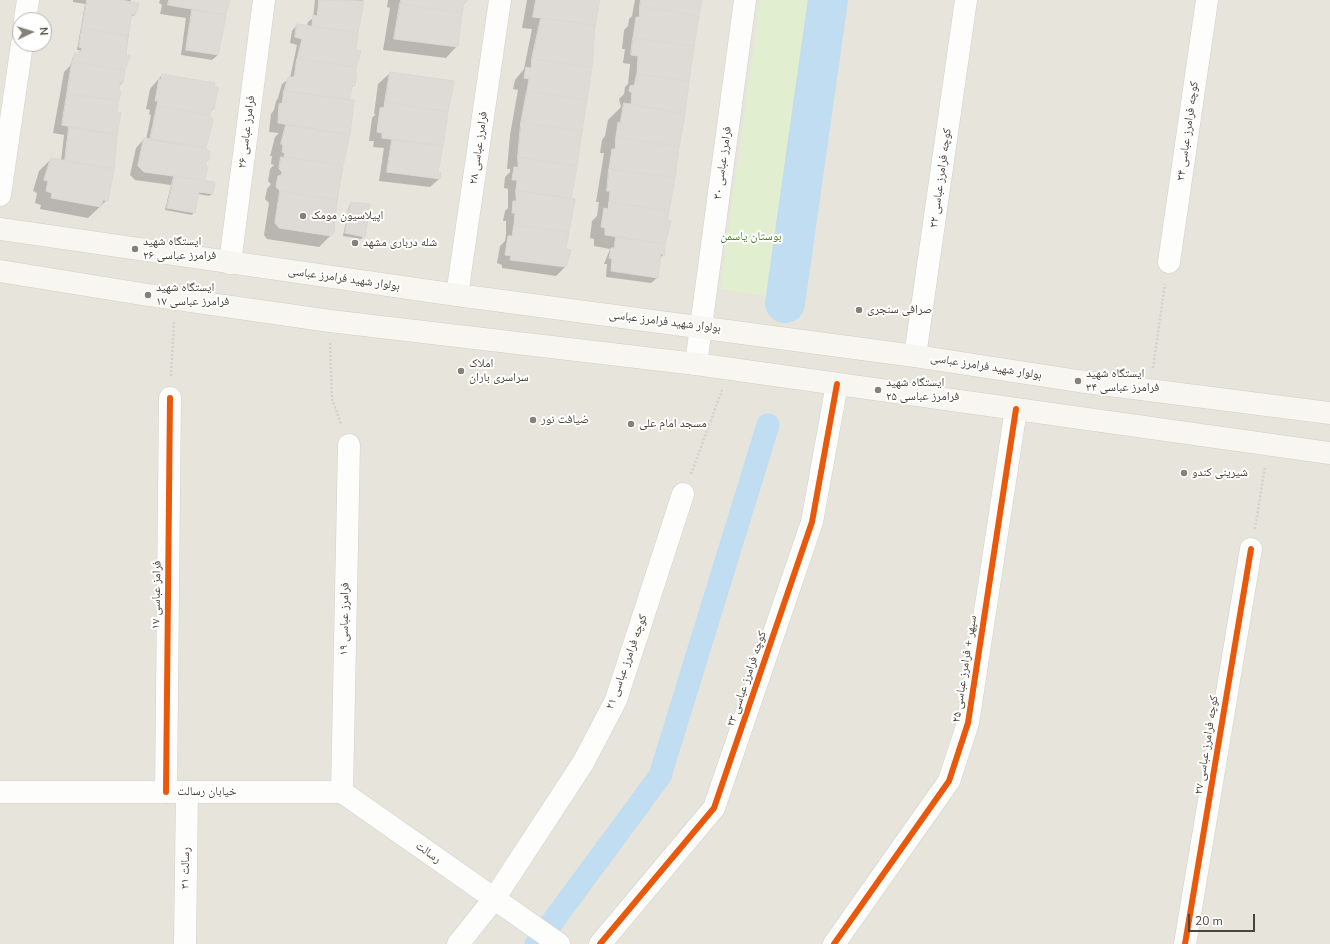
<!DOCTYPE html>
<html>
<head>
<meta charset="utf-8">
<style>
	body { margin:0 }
	#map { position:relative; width:1330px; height:944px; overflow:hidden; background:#f4f2ee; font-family:"Nunito Sans",sans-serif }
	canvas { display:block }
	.north { position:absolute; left:12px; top:12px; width:40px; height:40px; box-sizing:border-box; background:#fff; border:1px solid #b7b4b0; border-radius:50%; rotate:86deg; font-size:11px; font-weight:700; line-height:16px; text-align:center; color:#4b4439 }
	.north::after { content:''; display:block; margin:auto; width:14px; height:18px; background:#868178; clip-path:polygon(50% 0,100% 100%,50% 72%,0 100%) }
	.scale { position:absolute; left:1188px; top:914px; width:67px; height:18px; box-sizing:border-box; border:2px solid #4b4439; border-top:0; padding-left:5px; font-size:12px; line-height:14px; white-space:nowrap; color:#4b4439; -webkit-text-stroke:3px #fff; paint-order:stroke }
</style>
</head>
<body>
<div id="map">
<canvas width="1330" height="944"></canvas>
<div class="north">N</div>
<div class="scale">20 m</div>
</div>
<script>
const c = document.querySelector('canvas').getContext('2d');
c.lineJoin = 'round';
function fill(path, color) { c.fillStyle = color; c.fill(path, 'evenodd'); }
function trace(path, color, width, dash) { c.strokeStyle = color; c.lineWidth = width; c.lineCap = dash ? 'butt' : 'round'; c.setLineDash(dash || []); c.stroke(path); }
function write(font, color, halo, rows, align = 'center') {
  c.font = font + ' "Nunito Sans","Noto Naskh Arabic",sans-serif'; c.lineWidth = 4; c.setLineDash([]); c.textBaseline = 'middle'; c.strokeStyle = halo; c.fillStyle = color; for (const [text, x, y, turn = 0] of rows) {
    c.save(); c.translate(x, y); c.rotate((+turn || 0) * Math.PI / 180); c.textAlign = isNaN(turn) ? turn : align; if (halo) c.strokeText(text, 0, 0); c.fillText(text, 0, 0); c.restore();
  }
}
fill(new Path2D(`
	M0 0H1330V944H0ZM20 20H44V44H20Z`), '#e7e4dc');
fill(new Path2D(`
	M760 0H808L767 296 720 289Z`), '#e1eecf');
fill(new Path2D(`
	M73 0H131L130 3 136 14 131 17 122 83 118 87 116 134 107 200 88 218 40 209 41 205 35 203 37 193 33 191 39 171 51 159 61 161 64 135 53 133 64 72 70 66 73 57 76 54H79L80 50H77L85 4 73 2Z
	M160 0H229L218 55 212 60 181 55 186 18 160 14 162 5 159 3Z
	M315 0H363L355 51 354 85 351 88 349 101V135L342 165 333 233 319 247 267 239 264 235 269 203 265 199 267 189 271 184 268 181 270 169 274 165 271 164 272 156H270L275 137 279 133 269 132 271 114 274 110 276 101 278 98 282 84 290 78 297 45 290 43 292 31 297 25 307 26 308 22 313 18Z
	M388 0H467L463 5 457 46 446 58 383 50 390 8 387 7Z
	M527 0H599L570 200 565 250V267L556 276 502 268V265L497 263 500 246 505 241 506 234V221H503L505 211 508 208V189L504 188 505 177 510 172V169H507L510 135 518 90 513 89 515 80 524 69 532 29 522 28Z
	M635 0H701L678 146 667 222H670L668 232 666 234 664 245V254L659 259 657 278 651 283 606 277 607 264H604L610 249 594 246V239L590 238 592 221 597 216 599 202H596L604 153H600L602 140 605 136 608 120 621 107 619 99 624 94 625 87 628 84 630 64 623 63 625 49H622L624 30 628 26 629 19 632 16Z
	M390 73 452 82 437 173 439 179 430 187 379 181 384 148 373 147 374 141H369L372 118 376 114H374L378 84Z
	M162 75 214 108 210 112 205 148 208 160 205 163 204 178 201 181 212 194 209 196 198 194 194 212 192 215 165 210 171 185 135 180 130 175 136 148 144 139 146 140 151 115 149 114 150 110 146 109 150 89Z
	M352 203 364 236 361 239 343 236 349 206Z`), '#0003');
trace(new Path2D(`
	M536 944 660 776 768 425`), '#c0ddf1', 23);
trace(new Path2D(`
	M785 303 828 0`), '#c0ddf1', 40);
const building = new Path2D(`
	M87 0H120L139 3 136 15 132 14 128 36 82 28Z
	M169 0H230L226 15 168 5Z
	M319 0 364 1 358 33 312 26 313 15 317 16Z
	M401 0H468L467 2H464L462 13 400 4Z
	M536 0H600L595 25 533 17Z
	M641 0H702L699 16 640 6Z
	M400 4 462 13 458 47 394 39Z
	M640 6 699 16 694 46 633 38 636 17H639Z
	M192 10 226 15 218 55 186 50Z
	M541 18 595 25 592 67 532 59Z
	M297 24 358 33 356 50 361 51 356 67 297 59 302 39 295 37Z
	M82 28 128 36 126 55 130 56 125 70 72 62 75 53H80L82 48 79 47Z
	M633 38 694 46 689 81 637 74 638 56 631 55Z
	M297 59 356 67 355 73H357L355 86 352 85 350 100 284 91 288 77H294Z
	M532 59 592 67 587 100 527 91 529 79 524 78 526 67 531 68Z
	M72 62 125 70 123 83H120L119 90 121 91 119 100 67 94Z
	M390 72 454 81 448 112 385 102Z
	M162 74 215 83 214 87 218 88 214 109 212 108 210 115 157 106 158 101H155L159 79H161Z
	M637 74 689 81 685 114 631 104 632 93 629 91 630 86 634 85Z
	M284 91 354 100 350 135 278 123 279 104 282 103Z
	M527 91 587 100 582 131 521 123Z
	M67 94 119 100 117 112 121 113 117 135 62 125Z
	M385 102 448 112 443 146 382 138V133L377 132 380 108 384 107Z
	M624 103 685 114 679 147 616 137 618 122 620 123Z
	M157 106 210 115 213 120 206 148 150 140Z
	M521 123 582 131 577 166 518 157Z
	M286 125 350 135 343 165 284 157 285 153 282 152 283 145 281 144Z
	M69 127 117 135 114 169 65 161Z
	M616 137 679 147 675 178 609 169 612 149H615Z
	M144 138 206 148 210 152 209 160 205 162 208 168 205 179 202 180 144 172 138 166Z
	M392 140 443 146 438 172H441L440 179 387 172Z
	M281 157 343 165 337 200 280 191 276 187 278 176 281 175 282 172 279 169Z
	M518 157 577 166 571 199 516 190 517 180H512L514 167H518Z
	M51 158 114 169 108 201 103 200 101 207 51 198 52 193 46 191 48 181 44 180Z
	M609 169 675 178 669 211 609 202 610 191H607Z
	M174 176 215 182 213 194 199 192 195 213 167 208Z
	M516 190 575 199 569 232 514 225 515 213H512L513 201H516Z
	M280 191 337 200 334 233 331 236 279 228 275 223Z
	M351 202 370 204 365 237 345 233Z
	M609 202 669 211 668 221H671L665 244 605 235V228L601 227 604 208 608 209Z
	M514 225 569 232 566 249 571 250 566 267 510 260 511 256 505 255 508 236H512Z
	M616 237 665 244V255L661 254 658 278 611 271 612 259 609 258 611 248H614Z`);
fill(building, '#dedbd6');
trace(building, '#dcd9d4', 1);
const minor = new Path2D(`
	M25 20 28 0
	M0 195 22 44
	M1169 262 1207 0
	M230 263 264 0
	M457 295 500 0
	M915 356 966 0
	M696 364 745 0
	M166 792 170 398
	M342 792 349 445
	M185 944 187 792
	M458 944 494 899 583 763 616 700 683 494
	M600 944 714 808 812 522 837 384
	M834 944 949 781 968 723 1016 409
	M1185 944 1251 549`);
const tertiary = new Path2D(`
	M0 792H342L559 944`);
const secondary = new Path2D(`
	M0 229 457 295 915 356 1078 381 1330 413
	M0 271 148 295 330 321 696 364 1330 453`);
trace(minor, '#d2d0cb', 23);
trace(tertiary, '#d2d0cb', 23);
trace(secondary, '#d3cfc5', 23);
trace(new Path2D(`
	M330 343 332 399 341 424
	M1153 368 1165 284
	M171 376 174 321
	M691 474 722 390
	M1255 529 1265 466`), '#d3d2cc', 2.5, [2, 2]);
trace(minor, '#fdfdfc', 22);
trace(tertiary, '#fdfdfc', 22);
trace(secondary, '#f7f6f1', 22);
trace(new Path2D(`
	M166 792 170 398
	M600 944 714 808 812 522 837 384
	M834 944 949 781 968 723 1016 409
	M1185 944 1251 549`), '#e8590c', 6);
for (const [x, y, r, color] of [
	[303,216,4,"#868178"],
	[355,243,4,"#868178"],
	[135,249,4,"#868178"],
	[148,295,4,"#868178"],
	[859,310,4,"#868178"],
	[461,371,4,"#868178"],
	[1078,381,4,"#868178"],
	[878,390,4,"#868178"],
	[533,420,4,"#868178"],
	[631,424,4,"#868178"],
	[1184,473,4,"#868178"]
]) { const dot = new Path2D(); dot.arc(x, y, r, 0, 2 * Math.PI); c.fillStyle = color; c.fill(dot); trace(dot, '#fff', 1.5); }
write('12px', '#4b4439', '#fff', [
	["کوچه فرامرز عباسی ۳۴",1188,131,-82],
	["فرامرز عباسی ۲۶",247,132,-83],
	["فرامرز عباسی ۲۸",479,148,-82],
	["فرامرز عباسی ۳۰",723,163,-82],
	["کوچه فرامرز عباسی ۳۲",941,178,-82],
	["بولوار شهید فرامرز عباسی",344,279,8],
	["بولوار شهید فرامرز عباسی",665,322,7],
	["بولوار شهید فرامرز عباسی",986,367,9],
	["فرامز عباسی ۱۷",157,595,-89],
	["فرامرز عباسی ۱۹",345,619,-89],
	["کوچه فرامرز عباسی ۲۱",627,662,-70],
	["سپهر + فرامرز عباسی ۲۵",965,669,-81],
	["کوچه فرامرز عباسی ۲۳",747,679,-71],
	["کوچه فرامرز عباسی ۲۷",1207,745,-81],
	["خیابان رسالت",207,792],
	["رسالت",428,853,35],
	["رسالت ۳۱",186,868,-89]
]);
write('12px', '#4b4439', '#fff', [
	["اپیلاسیون مومک",311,216],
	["ایستگاه شهید",143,242],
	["فرامرز عباسی ۲۶",143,256],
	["شله درباری مشهد",363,243],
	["ایستگاه شهید",156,288],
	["فرامرز عباسی ۱۷",156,302],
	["صرافی سنجری",867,310],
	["املاک",469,364],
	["سراسری باران",469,378],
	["ایستگاه شهید",1086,374],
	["فرامرز عباسی ۳۴",1086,388],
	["ایستگاه شهید",886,383],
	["فرامرز عباسی ۲۵",886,397],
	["ضیافت نور",541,420],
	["مسجد امام علی",639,424],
	["شیرینی کندو",1192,473]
], 'left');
write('12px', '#4a7f2a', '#fff', [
	["بوستان یاسمن",751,237]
]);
</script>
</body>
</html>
